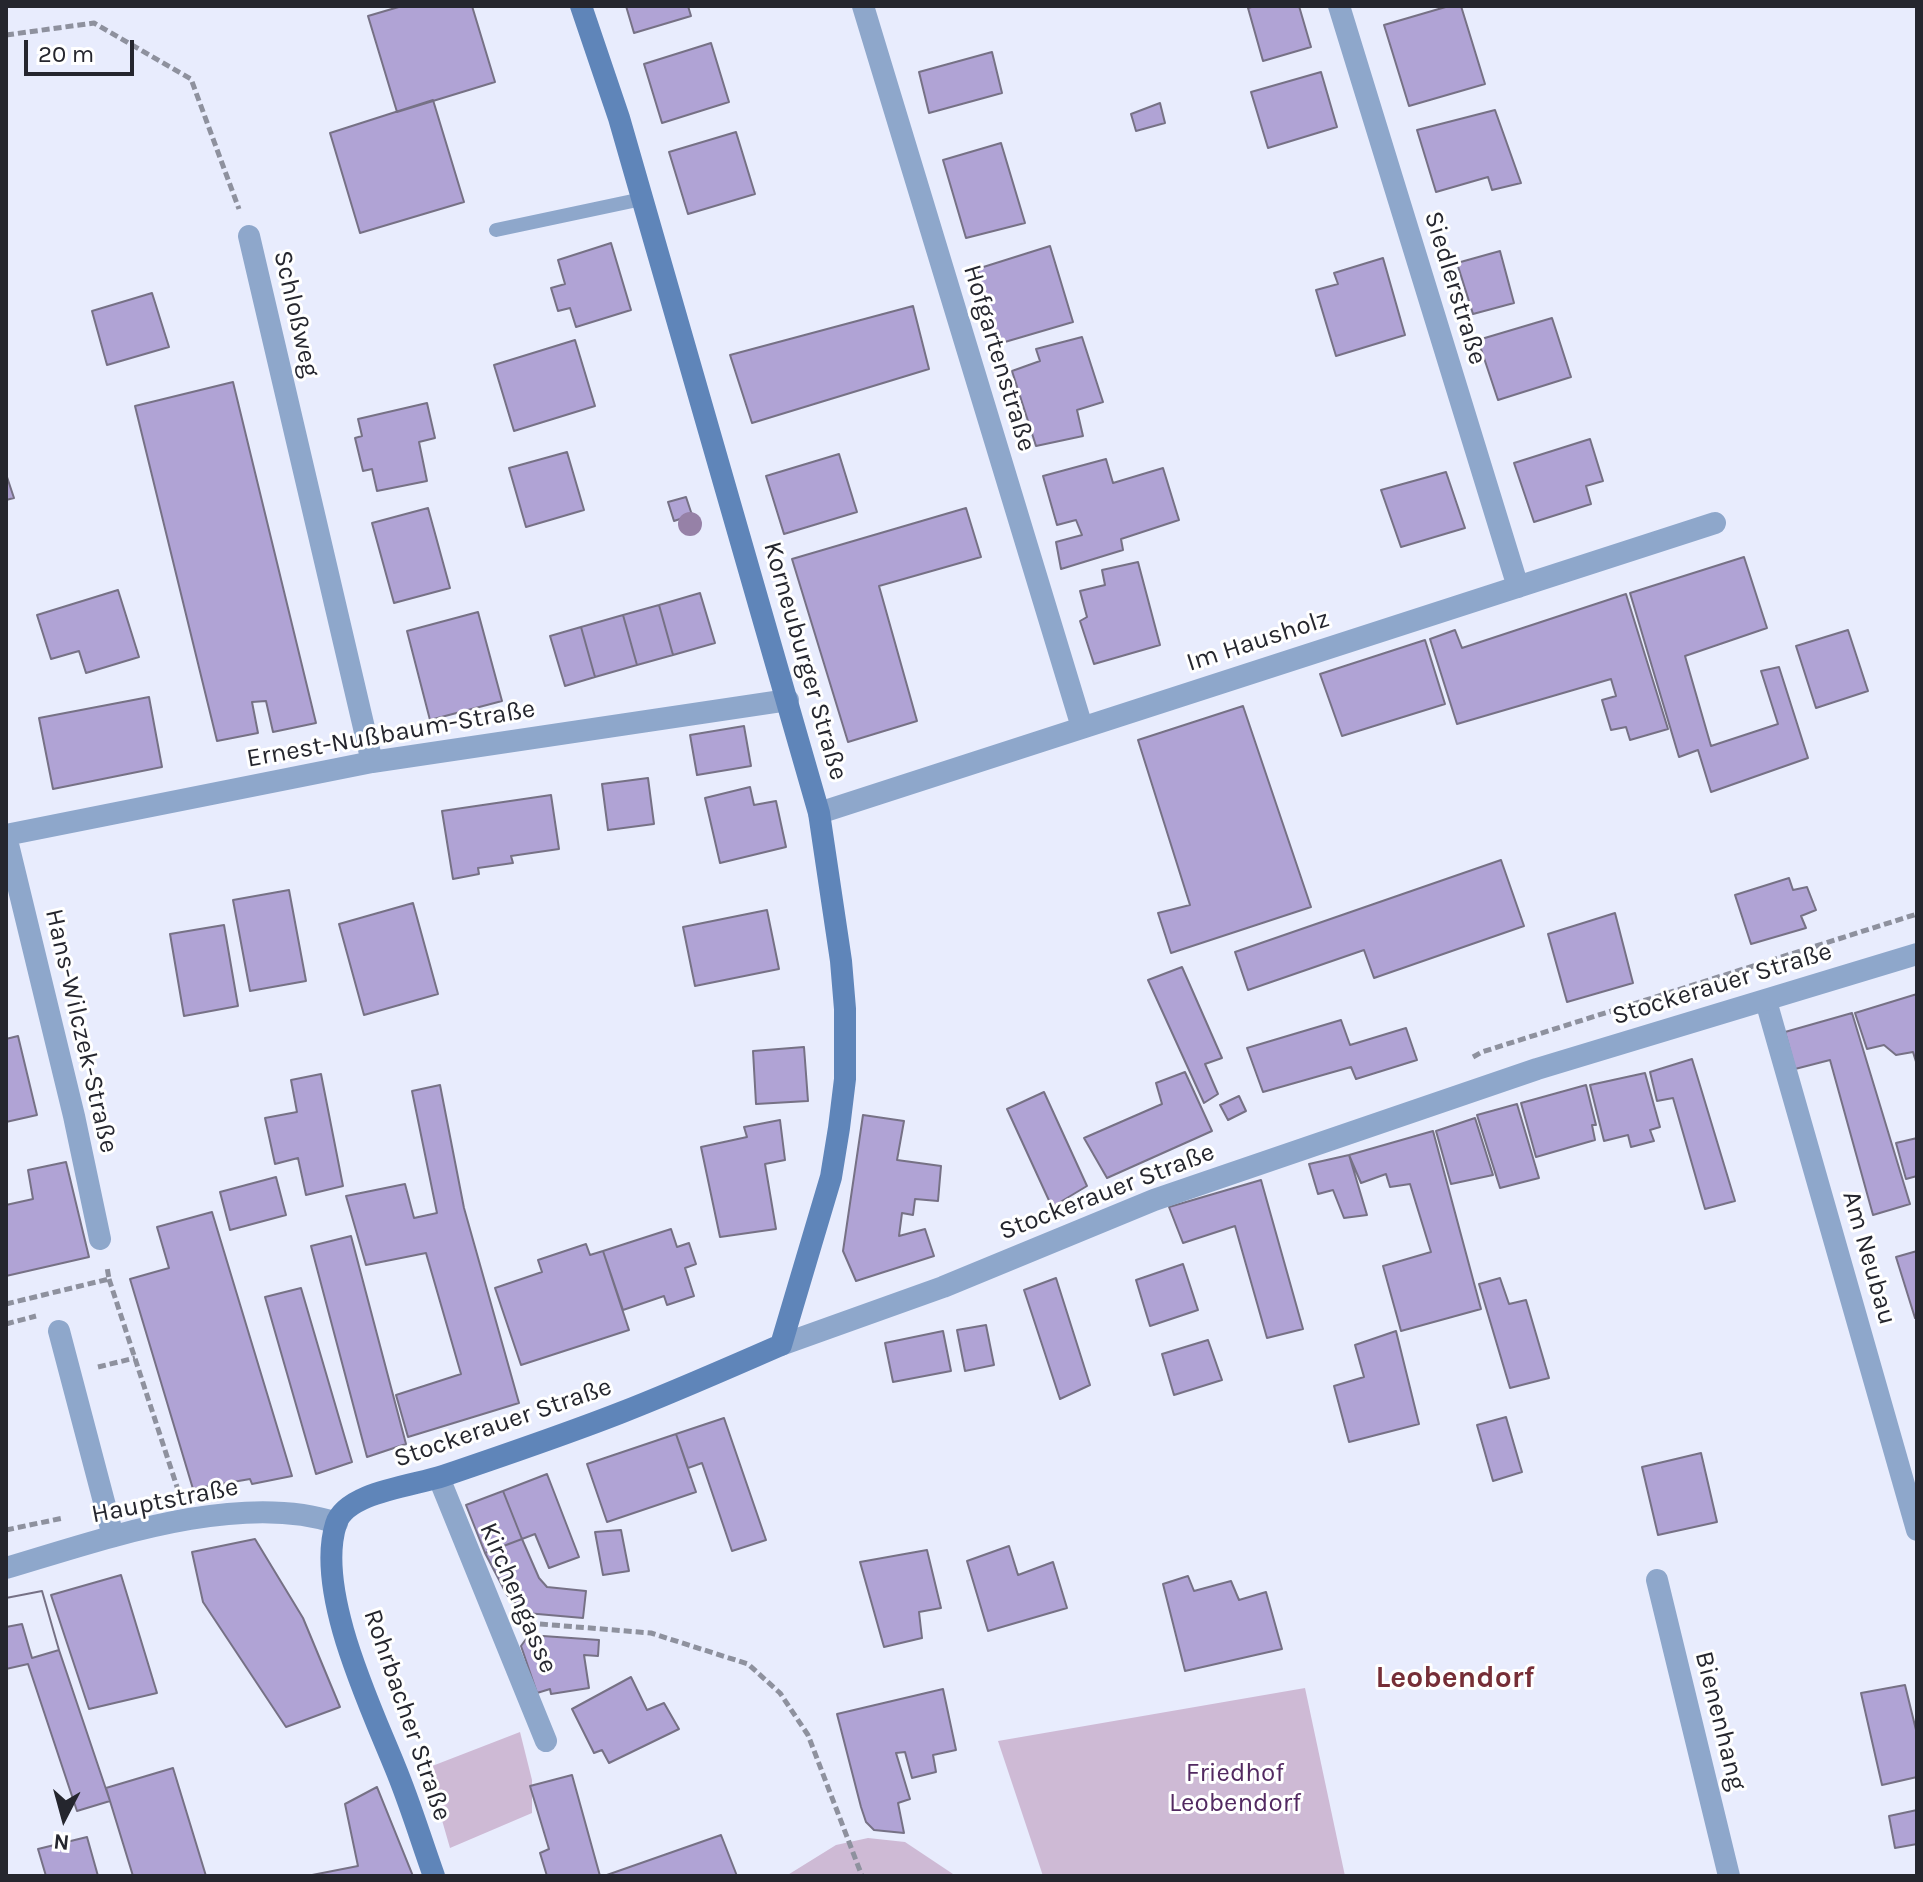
<!DOCTYPE html>
<html>
<head>
<meta charset="utf-8">
<style>
	body { margin:0 }
	#map { position:relative; width:1923px; height:1882px; overflow:hidden; background:#e8ecfd; font-family:Karla,sans-serif }
	canvas { display:block }
	.frame { position:absolute; inset:0; border:8px solid #25262e; pointer-events:none }
	.north { position:absolute; left:24px; top:1778px; width:80px; height:80px; -webkit-text-stroke:6px #fff; paint-order:stroke; rotate:186deg; font-size:22px; font-weight:700; line-height:32px; text-align:center; color:#25262e }
	.north::after { content:''; display:block; margin:auto; width:28px; height:36px; background:#25262e; clip-path:polygon(50% 0,100% 100%,50% 72%,0 100%) }
	.scale { position:absolute; left:24px; top:40px; width:110px; height:36px; box-sizing:border-box; border:4px solid #25262e; border-top:0; padding-left:10px; font-size:24px; line-height:28px; white-space:nowrap; color:#25262e; -webkit-text-stroke:6px #fff; paint-order:stroke }
</style>
</head>
<body>
<div id="map">
<canvas width="1923" height="1882"></canvas>
<div class="frame"></div>
<div class="north">N</div>
<div class="scale">20 m</div>
</div>
<script>
const c = document.querySelector('canvas').getContext('2d');
c.lineJoin = 'round';
function fill(path, color) { c.fillStyle = color; c.fill(path, 'evenodd'); }
function trace(path, color, width, dash) { c.strokeStyle = color; c.lineWidth = width; c.lineCap = dash ? 'butt' : 'round'; c.setLineDash(dash || []); c.stroke(path); }
function write(font, color, halo, rows, align = 'center') {
  c.font = font + ' Karla,sans-serif'; c.lineWidth = 6; c.setLineDash([]); c.textBaseline = 'middle'; c.strokeStyle = halo; c.fillStyle = color; for (const [text, x, y, turn = 0] of rows) {
    c.save(); c.translate(x, y); c.rotate((+turn || 0) * Math.PI / 180); c.textAlign = isNaN(turn) ? turn : align; if (halo) c.strokeText(text, 0, 0); c.fillText(text, 0, 0); c.restore();
  }
}
fill(new Path2D(`
	M1305 1688 1345 1876H1043L998 1741Z
	M520 1732 532 1780V1813L450 1848 427 1768Z
	M868 1838 905 1842 956 1876H786L836 1845Z`), '#cebad5');
const building = new Path2D(`
	M402 6H472L495 82 397 112 368 16Z
	M626 6H688L691 16 634 33Z
	M1255 6H1299L1311 47 1263 61 1248 8Z
	M1449 6H1461L1485 84 1409 106 1384 25Z
	M711 43 729 102 662 123 644 64Z
	M992 52 1002 93 929 113 919 72Z
	M1321 72 1337 127 1268 148 1251 92Z
	M433 100 464 202 360 233 330 133Z
	M1160 103 1165 123 1136 131 1131 114Z
	M1495 110 1521 183 1492 190 1488 177 1436 192 1417 130Z
	M736 132 755 194 688 214 669 152Z
	M1001 143 1025 223 966 238 943 160Z
	M611 243 631 310 576 327 570 308 558 311 551 288 565 284 558 260Z
	M1050 246 1073 322 998 344 977 269Z
	M1500 251 1514 303 1473 314 1457 263Z
	M1383 258 1405 335 1336 356 1316 290 1338 284 1334 273Z
	M152 293 169 347 107 365 92 311Z
	M913 306 929 369 752 423 730 355Z
	M1552 318 1571 377 1498 400 1478 340Z
	M1082 337 1103 402 1077 410 1083 436 1036 446 1012 371 1040 361 1036 349Z
	M575 340 595 406 514 431 494 365Z
	M233 382 316 723 273 732 266 701 252 702 258 733 217 741 135 406Z
	M427 403 435 438 419 442 427 481 377 491 372 469 363 471 355 438 362 436 358 419Z
	M1590 439 1603 481 1586 486 1591 504 1534 522 1514 463Z
	M567 452 584 510 526 527 509 468Z
	M839 454 857 512 784 534 766 476Z
	M1106 459 1113 483 1163 468 1179 520 1121 539 1123 550 1061 569 1056 542 1082 535 1076 520 1057 525 1043 476Z
	M1446 472 1465 528 1401 547 1381 490Z
	M6 474 14 498 6 500Z
	M686 497 692 515 674 521 668 502Z
	M428 508 450 588 394 603 372 523Z
	M966 508 981 557 879 586 917 721 848 742 792 559Z
	M1744 557 1767 628 1685 656 1711 746 1778 724 1761 671 1779 667 1808 758 1711 792 1698 750 1679 757 1630 593Z
	M1138 562 1160 645 1094 664 1080 621 1087 617 1080 591 1105 585 1102 570Z
	M118 590 139 657 86 673 79 651 51 659 37 615Z
	M700 593 715 643 673 655 659 605Z
	M1626 594 1668 729 1630 740 1626 727 1611 730 1602 700 1616 696 1611 679 1457 724 1430 639 1455 630 1462 648Z
	M659 605 673 655 637 665 623 615Z
	M478 612 502 701 430 720 407 631Z
	M623 615 637 665 595 677 581 627Z
	M581 627 595 677 565 686 550 636Z
	M1848 630 1868 691 1816 708 1796 646Z
	M1425 640 1445 704 1342 736 1320 674Z
	M149 697 162 767 53 789 39 718Z
	M1243 706 1311 907 1171 953 1158 913 1190 905 1138 740Z
	M744 726 751 766 697 775 690 735Z
	M648 778 654 824 608 830 602 784Z
	M750 787 754 805 776 801 786 847 720 863 705 798Z
	M551 795 559 849 511 856 513 863 478 868 479 874 453 879 442 811Z
	M1501 860 1524 926 1374 978 1364 950 1248 990 1235 952Z
	M1789 878 1793 890 1807 887 1816 910 1801 916 1806 928 1751 944 1735 895Z
	M289 890 306 981 250 991 233 900Z
	M413 903 438 994 364 1015 339 924Z
	M767 910 779 969 695 986 683 927Z
	M1615 913 1633 983 1567 1002 1548 934Z
	M224 925 238 1006 184 1016 170 934Z
	M1182 967 1222 1058 1205 1064 1218 1094 1204 1103 1148 980Z
	M1917 994V1065L1913 1052 1896 1055 1884 1045 1867 1049 1855 1013Z
	M1852 1013 1910 1204 1873 1215 1830 1060 1795 1069 1785 1032Z
	M1341 1020 1350 1045 1406 1028 1417 1060 1356 1079 1351 1067 1263 1092 1247 1048Z
	M18 1036 37 1115 6 1122V1039Z
	M804 1047 808 1101 756 1104 753 1051Z
	M1692 1059 1735 1201 1705 1209 1673 1098 1657 1101 1650 1072Z
	M1185 1072 1212 1131 1107 1178 1084 1138 1162 1104 1156 1083Z
	M1645 1073 1660 1127 1650 1130 1654 1141 1631 1147 1628 1135 1604 1141 1590 1085Z
	M321 1074 343 1186 306 1195 298 1158 275 1164 265 1118 297 1112 291 1080Z
	M440 1085 464 1208 519 1403 408 1437 396 1395 461 1374 426 1253 366 1265 346 1196 405 1184 414 1218 437 1213 412 1091Z
	M1586 1085 1596 1125H1592L1595 1140 1536 1157 1521 1103Z
	M1044 1092 1087 1186 1052 1207 1007 1109Z
	M1239 1096 1246 1111 1228 1120 1220 1105Z
	M1517 1104 1539 1178 1500 1188 1477 1115Z
	M863 1115 904 1121 897 1160 941 1166 938 1201 915 1199 913 1215 902 1213 899 1236 925 1229 934 1256 856 1281 843 1251Z
	M1475 1118 1493 1175 1451 1184 1436 1131Z
	M780 1120 785 1160 765 1164 776 1229 720 1237 701 1147 747 1137 744 1127Z
	M1433 1131 1481 1309 1401 1331 1383 1266 1431 1252 1410 1184 1390 1187 1386 1174 1361 1183 1349 1155Z
	M1917 1138V1176L1906 1179 1896 1143Z
	M1349 1155 1367 1215 1344 1218 1333 1190 1318 1194 1309 1164Z
	M66 1162 89 1257 6 1276V1205L33 1199 28 1170Z
	M276 1177 286 1215 230 1230 220 1192Z
	M1261 1180 1303 1329 1267 1338 1235 1226 1183 1243 1169 1207Z
	M212 1212 292 1476 252 1484 250 1479 193 1489 130 1279 169 1268 157 1227Z
	M671 1229 677 1247 689 1243 696 1264 685 1268 694 1296 667 1305 664 1296 623 1310 603 1251Z
	M351 1236 406 1444 367 1457 311 1246Z
	M586 1244 590 1255 603 1251 629 1330 521 1365 495 1288 542 1272 538 1260Z
	M1917 1251V1317L1915 1318 1896 1257Z
	M1183 1264 1198 1310 1150 1326 1136 1280Z
	M1056 1278 1090 1385 1060 1399 1024 1290Z
	M1500 1278 1509 1304 1526 1300 1549 1378 1510 1388 1479 1284Z
	M301 1288 352 1462 316 1474 265 1297Z
	M986 1325 994 1365 965 1371 957 1330Z
	M943 1331 951 1371 893 1382 885 1343Z
	M1396 1331 1419 1424 1349 1442 1334 1386 1364 1377 1355 1345Z
	M1208 1340 1222 1380 1174 1395 1162 1354Z
	M1506 1417 1522 1472 1493 1481 1477 1425Z
	M724 1418 766 1540 732 1551 702 1463 688 1468 676 1434Z
	M676 1434 696 1492 607 1522 587 1464Z
	M1701 1453 1717 1522 1658 1535 1642 1467Z
	M547 1474 579 1557 549 1568 535 1534 522 1539 503 1491Z
	M503 1491 522 1539 485 1553 466 1505Z
	M621 1530 629 1571 603 1575 595 1532Z
	M255 1539 303 1618 340 1707 286 1727 203 1602 192 1552Z
	M522 1539 539 1578 547 1587 586 1591 583 1618 526 1613 507 1595 485 1553Z
	M1009 1546 1018 1575 1053 1562 1067 1608 988 1631 967 1561Z
	M927 1550 941 1608 919 1612 922 1638 884 1647 860 1562Z
	M121 1575 157 1693 89 1709 51 1595Z
	M1188 1576 1194 1591 1231 1581 1239 1600 1266 1592 1282 1649 1185 1671 1163 1584Z
	M42 1591 59 1650 110 1801 77 1811 28 1664 6 1669V1598Z
	M42 1591 59 1650 32 1658 22 1624 6 1627V1598Z
	M529 1635 599 1640 598 1656 584 1655 589 1688 551 1694 550 1689 537 1693 521 1646Z
	M631 1677 647 1710 664 1703 679 1729 609 1763 602 1750 594 1753 572 1709Z
	M1905 1685 1917 1734V1777L1882 1785 1861 1693Z
	M943 1689 956 1750 933 1755 936 1772 912 1778 905 1752 896 1753 910 1799 898 1803 904 1833 874 1830 866 1822 861 1807 837 1714Z
	M173 1768 206 1876H133L106 1788Z
	M572 1775 600 1876H547L540 1853 549 1849 530 1786Z
	M377 1787 413 1876H307L358 1866 345 1804Z
	M1917 1810V1844L1895 1848 1889 1816Z
	M721 1835 737 1876H604Z
	M87 1837 98 1876H46L38 1849Z`);
fill(building, '#b0a3d5');
trace(building, '#767185', 2);
trace(new Path2D(`
	M6 35 94 23 191 79 239 209
	M1473 1057 1482 1052 1917 914
	M109 1279 179 1493
	M6 1304 109 1279 107 1267
	M6 1324 36 1316
	M98 1367 135 1358
	M6 1530 63 1518
	M528 1623 651 1633 748 1664 780 1693 808 1735 862 1876`), '#8e919e', 5, [8, 4]);
trace(new Path2D(`
	M496 230 642 199`), '#8ea7cb', 14);
trace(new Path2D(`
	M863 6 1082 727
	M1339 6 1518 587
	M249 236 372 762
	M819 813 1715 523
	M6 835 372 762 788 700
	M6 836 74 1116 100 1239
	M1766 1001 1917 1530
	M59 1331 113 1536
	M439 1478 546 1741
	M1657 1580 1729 1876`), '#8ea7cb', 22);
trace(new Path2D(`
	M781 1345 943 1287 1154 1200 1537 1069 1917 954
	M6 1568C101 1540 239 1490 337 1523`), '#8ea7cb', 22);
trace(new Path2D(`
	M434 1876C421 1840 410 1803 395 1767 370 1705 315 1591 336 1524 346 1492 413 1486 443 1476 502 1456 561 1436 620 1413 674 1392 728 1368 781 1345L831 1177 839 1128 845 1079V1009L841 961 819 813 619 118 581 6`), '#5f85b9', 22);
c.fillStyle = '#9681a7';
for (const [x, y] of [
	[690,524]
]) { c.beginPath(); c.arc(x, y, 12, 0, 2 * Math.PI); c.fill(); }
write('26px', '#25262e', '#fff', [
	["Siedlerstraße",1455,288,73],
	["Schloßweg",296,314,77],
	["Hofgartenstraße",999,358,73],
	["Im Hausholz",1258,641,-18],
	["Korneuburger Straße",805,661,74],
	["Ernest-Nußbaum-Straße",391,734,-10],
	["Stockerauer Straße",1722,984,-17],
	["Hans-Wilczek-Straße",81,1031,77],
	["Stockerauer Straße",1107,1192,-21],
	["Am Neubau",1869,1258,74],
	["Stockerauer Straße",503,1423,-19],
	["Hauptstraße",165,1501,-11],
	["Kirchengasse",518,1598,67],
	["Rohrbacher Straße",407,1715,71],
	["Bienenhang",1720,1721,76]
]);
write('26px', '#522961', '#fff', [
	["Friedhof",1235,1774],
	["Leobendorf",1235,1804]
]);
write('bold 30px', '#762e37', '#fff', [
	["Leobendorf",1455,1678]
]);
</script>
</body>
</html>
